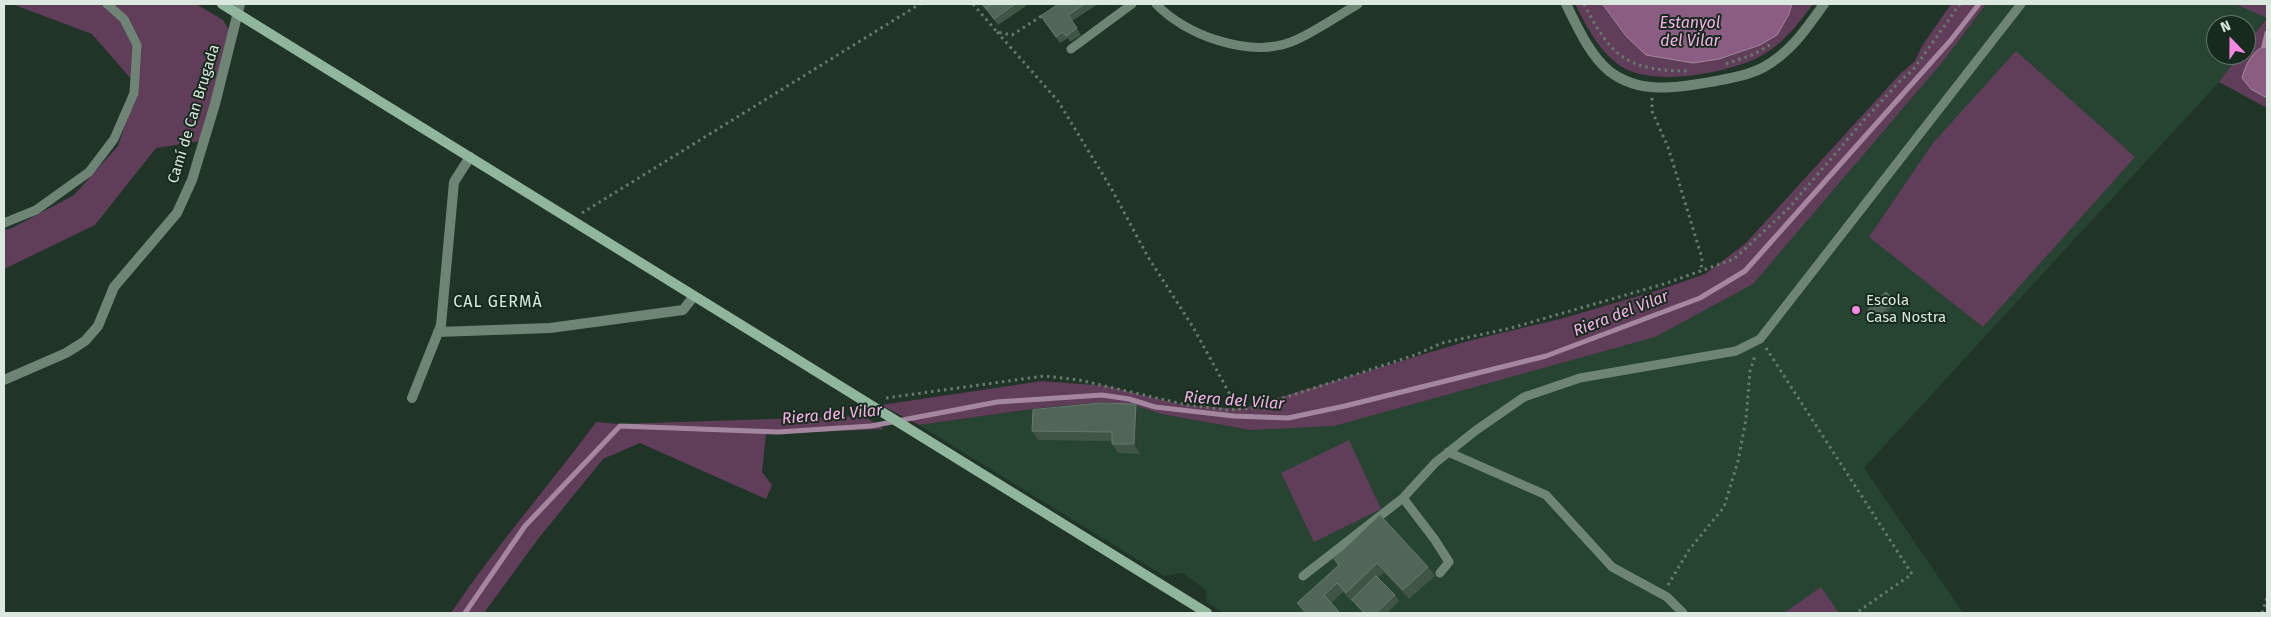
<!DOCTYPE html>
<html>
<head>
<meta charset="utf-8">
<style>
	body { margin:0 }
	#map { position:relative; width:2271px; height:617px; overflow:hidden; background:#203528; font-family:"Fira Sans",sans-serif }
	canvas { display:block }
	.frame { position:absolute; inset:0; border:5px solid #dbe8df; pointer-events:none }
	.north { position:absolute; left:2206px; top:15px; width:50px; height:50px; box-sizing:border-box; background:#162a1e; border:1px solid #65766b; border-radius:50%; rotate:338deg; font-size:14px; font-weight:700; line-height:20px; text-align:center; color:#dbe8df }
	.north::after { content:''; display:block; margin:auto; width:18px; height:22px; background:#fb87e5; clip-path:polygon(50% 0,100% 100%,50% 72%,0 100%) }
</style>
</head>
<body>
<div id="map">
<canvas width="2271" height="617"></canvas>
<div class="frame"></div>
<div class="north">N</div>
</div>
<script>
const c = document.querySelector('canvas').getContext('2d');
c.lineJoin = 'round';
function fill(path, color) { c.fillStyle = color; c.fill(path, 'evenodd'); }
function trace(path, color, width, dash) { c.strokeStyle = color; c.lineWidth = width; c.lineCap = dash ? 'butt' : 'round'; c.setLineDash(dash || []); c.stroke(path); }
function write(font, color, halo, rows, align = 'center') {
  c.font = font + ' "Fira Sans",sans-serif'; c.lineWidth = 4; c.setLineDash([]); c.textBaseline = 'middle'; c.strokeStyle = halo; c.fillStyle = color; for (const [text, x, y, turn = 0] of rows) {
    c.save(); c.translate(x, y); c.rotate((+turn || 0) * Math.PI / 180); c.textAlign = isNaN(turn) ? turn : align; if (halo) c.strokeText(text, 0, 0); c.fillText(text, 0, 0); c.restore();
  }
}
fill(new Path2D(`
	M1986 4H2235L2267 17 2246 45V25H2216V55H2239L2219 82 1864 468 1963 613H1224L1206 602 1207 591 1183 573 1164 576 919 425 1039 408 1103 402 1137 406 1161 414 1250 430 1655 337 1945 59Z`), '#274332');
fill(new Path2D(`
	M12 4H196L223 20 229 29 201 141 156 148 95 225 4 269V230L12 228 74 195 118 146 138 87 92 34Z
	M1575 4H1603L1626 36 1719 59 1760 45 1789 14 1792 4H1813C1799 23 1781 46 1759 57 1728 73 1654 87 1622 67 1599 52 1587 27 1575 4Z
	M1951 4H1986L1945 59 1753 284 1655 337 1334 426 1250 430 1161 414 1137 406 1103 402 1039 408 919 425 881 405 1042 381 1106 386 1183 405 1241 409 1468 341 1564 318 1659 290 1705 274 1745 244 1901 73 1915 61 1922 46Z
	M2235 4H2267V108L2219 82 2239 55H2246V45L2267 18Z
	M2016 51 2135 157 1983 327 1869 237 1933 143Z
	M864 416 884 429 766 434 762 472 772 485 766 499 640 443 603 459 538 539 484 613H451C495 547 549 486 596 422L619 424Z
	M1349 440 1381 509 1314 542 1281 473Z
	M1821 587 1839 613H1784Z`), '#603d58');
const water = new Path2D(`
	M1603 4H1792L1789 14 1777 35 1760 45 1719 59 1693 63 1646 55 1626 36Z
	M2267 45V98L2251 89 2242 78C2246 64 2252 50 2267 45Z`);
fill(water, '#8c5d82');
trace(water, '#a4879e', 1);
trace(new Path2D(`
	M2264 46 2267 33
	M465 613 525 526 620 426 778 432 871 426 997 402 1102 395 1129 399 1155 407 1234 416 1288 418 1345 406 1546 356 1700 298 1745 271 1951 40 1979 4`), '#a4879e', 5);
trace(new Path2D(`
	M973 4 997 32 1012 35 1043 15
	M1584 4C1611 57 1628 71 1688 71
	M997 32 1058 101 1111 188 1148 257 1193 327 1238 409
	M1726 64 1752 55 1770 45
	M1652 98V111L1668 147 1702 258 1701 272
	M582 213 920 4
	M1766 348 1912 574 1856 613
	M886 398 1044 376 1079 380 1187 405 1228 410 1253 408 1415 355 1442 343 1511 328 1664 284 1734 259 1788 209 1865 119 1902 79 1913 70 1960 4
	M1668 585 1689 550 1724 507 1738 461 1746 419 1750 371 1755 356
	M2262 613 2267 598`), '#67796e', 3, [2.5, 4]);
trace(new Path2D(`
	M1156 4C1185 35 1249 58 1291 42 1310 35 1339 15 1358 4
	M1071 49 1132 4
	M4 223 36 210 89 172 114 139 134 93 137 45 124 19 107 4
	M1448 452 1546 495 1612 567 1667 597 1683 613
	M1403 498 1435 540 1449 562 1440 573
	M1303 576 1403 498 1435 463 1475 431 1524 397 1580 378 1736 351 1760 339 2021 4`), '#6e8576', 9);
trace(new Path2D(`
	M1566 4C1577 26 1589 54 1609 71 1641 96 1681 87 1716 81 1732 78 1749 75 1764 67 1791 52 1807 28 1824 4
	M438 332 550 328 683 310 694 296
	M4 380 66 353 85 341 98 326 114 287 177 213 192 180 215 104 240 4
	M412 398 441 325 454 182 470 157`), '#6e8576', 10);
trace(new Path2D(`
	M222 4 1207 613`), '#90b69d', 10);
fill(new Path2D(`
	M982 4H1025L1026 6 998 25Z
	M1059 4H1098L1072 21 1081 35 1070 42 1068 38 1060 43 1041 16Z
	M1894 300 1896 303 1879 321 1868 310Z
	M1136 404 1142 413 1140 454 1118 453 1112 444V441L1038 440 1032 431Z
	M1334 559 1428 567 1435 576 1409 599 1384 572 1378 578 1395 595 1399 601 1387 613H1363L1357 607 1353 601 1352 602 1343 592 1331 603 1340 613H1304L1297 603 1338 566Z`), '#415547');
fill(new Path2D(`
	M1136 404 1142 413 1140 454 1134 444Z`), '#2d4234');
const building = new Path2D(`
	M982 4H992L986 8 988 11Z
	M992 4H1015L994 19 986 8Z
	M1059 4H1085L1068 15 1077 28 1066 36 1063 32 1056 37 1041 16Z
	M1886 292 1894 300 1876 317 1868 310Z
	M1100 403 1136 404 1134 444H1112V432L1032 431 1033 410Z
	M1380 515 1428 567 1403 590 1377 563 1346 593 1337 583 1324 595 1340 613H1307L1297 603 1339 565 1334 559Z
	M1376 576 1395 595 1376 613H1365L1352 600Z`);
fill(building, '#516558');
trace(building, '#67796d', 1);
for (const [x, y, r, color] of [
	[1856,310,5,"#fb87e5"]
]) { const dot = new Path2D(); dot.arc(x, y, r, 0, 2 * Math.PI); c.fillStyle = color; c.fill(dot); trace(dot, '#162a1e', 2); }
write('15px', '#dbe8df', '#162a1e', [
	["Camí de Can Brugada",194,114,-73]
]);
write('15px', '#dbe8df', '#162a1e', [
	["Escola",1866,301],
	["Casa Nostra",1866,318]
], 'left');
write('italic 16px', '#fab1ea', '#162a1e', [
	["Estanyol",1690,24],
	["del Vilar",1690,42],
	["Riera del Vilar",1621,314,-21],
	["Riera del Vilar",1234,401,4],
	["Riera del Vilar",832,415,-5]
]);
c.letterSpacing = '1px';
write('16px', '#d3ecdb', '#162a1e', [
	["CAL GERMÀ",498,303]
]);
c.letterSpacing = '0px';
</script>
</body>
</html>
